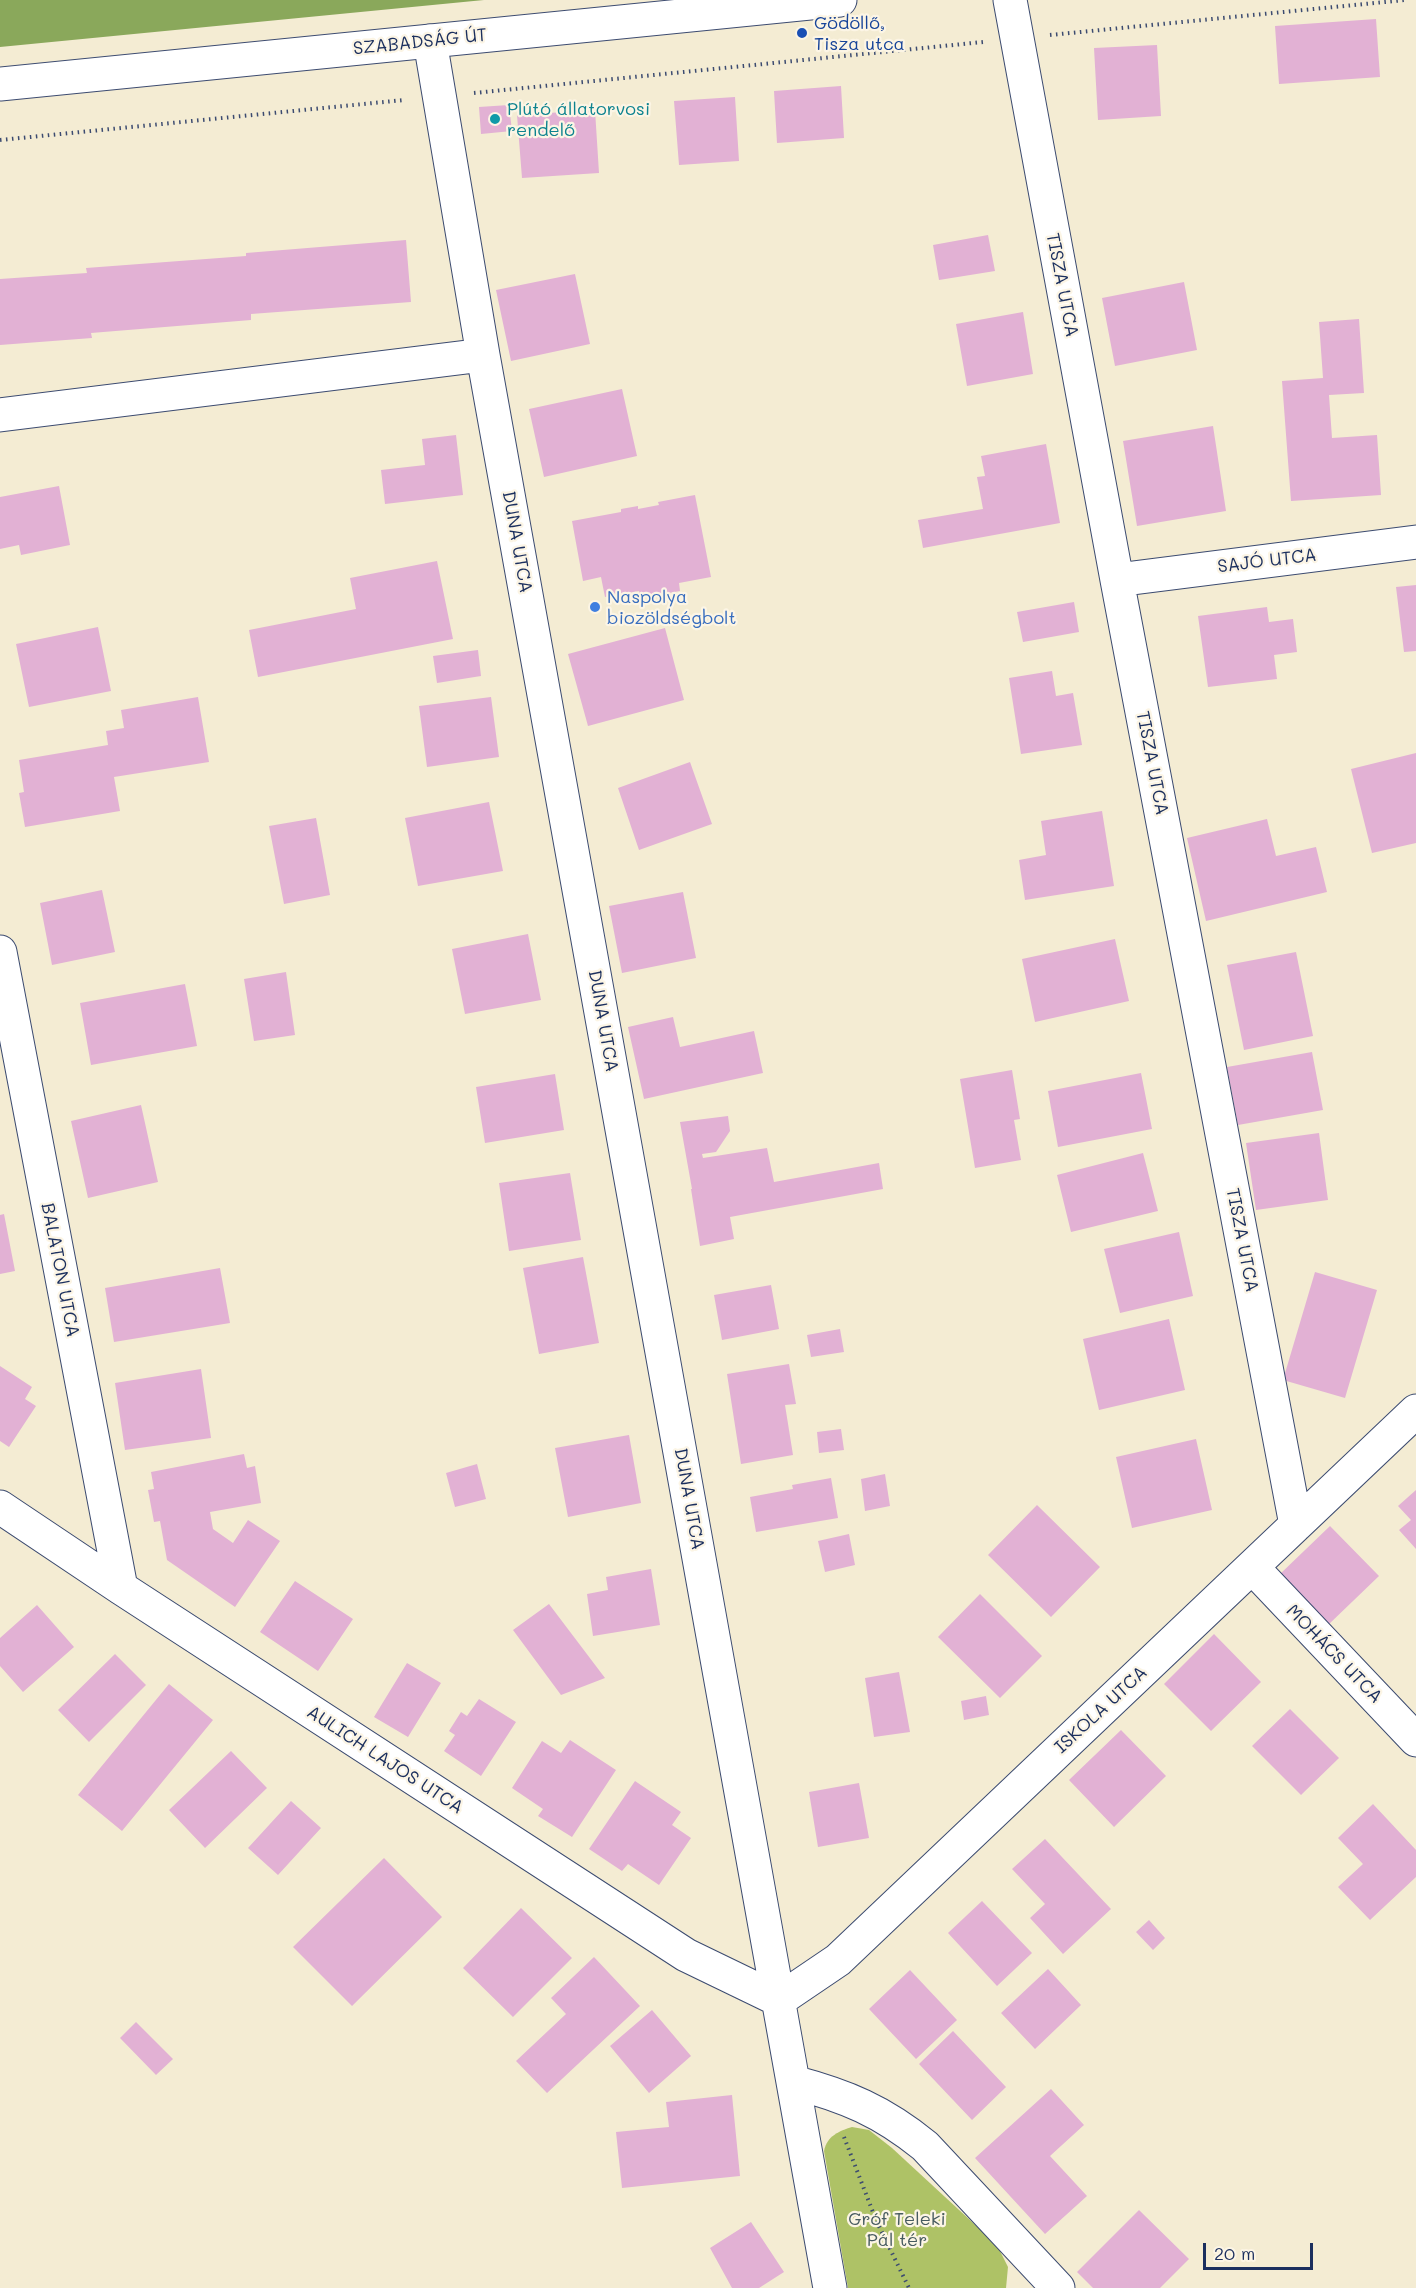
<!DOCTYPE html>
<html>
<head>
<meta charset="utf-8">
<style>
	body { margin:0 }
	#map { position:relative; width:1416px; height:2288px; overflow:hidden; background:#f4ecd3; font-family:Mali,sans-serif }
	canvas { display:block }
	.scale { position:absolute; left:1203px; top:2243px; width:110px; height:27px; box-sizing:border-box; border:3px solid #1b2f5e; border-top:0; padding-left:8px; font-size:18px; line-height:21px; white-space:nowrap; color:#1b2f5e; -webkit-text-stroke:4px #fcf5e5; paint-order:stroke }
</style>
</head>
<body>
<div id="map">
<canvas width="1416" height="2288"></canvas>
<div class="scale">20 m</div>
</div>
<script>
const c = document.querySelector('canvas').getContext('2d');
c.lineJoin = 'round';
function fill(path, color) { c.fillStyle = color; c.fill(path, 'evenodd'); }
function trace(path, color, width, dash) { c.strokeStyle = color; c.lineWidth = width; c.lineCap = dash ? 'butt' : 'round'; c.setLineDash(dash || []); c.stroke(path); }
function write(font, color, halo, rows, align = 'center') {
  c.font = font + ' Mali,sans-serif'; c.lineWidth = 4.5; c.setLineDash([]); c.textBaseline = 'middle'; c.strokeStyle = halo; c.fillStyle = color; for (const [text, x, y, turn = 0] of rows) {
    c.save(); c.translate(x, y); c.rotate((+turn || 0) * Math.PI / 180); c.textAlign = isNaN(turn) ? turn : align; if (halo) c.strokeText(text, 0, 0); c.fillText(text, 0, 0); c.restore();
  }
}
fill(new Path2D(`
	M852 2127 869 2130 892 2148 997 2245 1008 2267 1006 2288H848L824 2151C827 2136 839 2131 852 2127Z`), '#aec266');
fill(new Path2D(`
	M0 0H484L0 47Z`), '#8aa85b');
fill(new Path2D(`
	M1376 19 1380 77 1279 84 1275 26Z
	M1157 45 1161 116 1098 120 1094 48Z
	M841 86 844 138 777 143 774 91Z
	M735 97 739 161 679 165 674 101Z
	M509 105 512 131 481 134 479 107Z
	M595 110 599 173 522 178 517 115Z
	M988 235 995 271 939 280 933 245Z
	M406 240 411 302 251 314V320L91 333 92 338 0 345V279L87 273 86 268 246 256V253Z
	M575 274 590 344 511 361 496 290Z
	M1184 282 1197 350 1115 366 1102 298Z
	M1023 312 1033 374 967 386 956 324Z
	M1359 319 1364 393 1329 395 1332 438 1377 435 1381 495 1291 501 1282 381 1323 378 1319 322Z
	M622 389 637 456 544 477 529 409Z
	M1213 426 1226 511 1137 526 1123 441Z
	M456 435 463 495 385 504 381 470 425 465 422 439Z
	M1046 444 1060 523 923 548 918 520 983 509 977 477 985 476 981 456Z
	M59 486 70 545 21 555 19 545 0 549V497Z
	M695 495 711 577 679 583 680 591 641 598 639 591 605 597 601 577 583 581 572 521 621 512V509L638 506V509L659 505 658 502Z
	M437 561 453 639 258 677 249 630 356 609 350 578Z
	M1416 585V651L1404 652 1396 587Z
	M1074 602 1079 632 1023 642 1017 612Z
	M1267 607 1269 622 1293 619 1297 652 1274 655 1277 679 1208 687 1198 616Z
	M98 627 111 691 29 707 16 644Z
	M665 628 684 700 588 726 568 654Z
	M478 650 481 676 437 683 433 656Z
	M1052 671 1056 696 1073 693 1082 745 1021 754 1009 678Z
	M198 697 209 762 114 777 120 811 25 827 19 793 24 792 19 760 108 745 106 731 124 728 121 710Z
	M491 697 499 757 427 767 419 706Z
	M1416 753V843L1372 853 1351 769Z
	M690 762 712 824 639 850 618 788Z
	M489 802 503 871 418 886 405 818Z
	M1102 811 1114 886 1025 900 1019 860 1046 855 1041 821Z
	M316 818 330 895 284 904 269 826Z
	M1267 819 1276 856 1316 847 1327 892 1206 921 1187 838Z
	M102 890 115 952 52 965 40 903Z
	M683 892 696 958 622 973 609 906Z
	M528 934 541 1000 465 1014 452 949Z
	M1115 939 1129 1001 1035 1022 1022 959Z
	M1296 952 1313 1036 1244 1050 1227 965Z
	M286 972 295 1035 254 1041 244 979Z
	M185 984 197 1046 91 1065 80 1003Z
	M673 1017 680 1047 754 1031 763 1073 644 1099 628 1027Z
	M1312 1052 1323 1110 1238 1125 1227 1067Z
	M1012 1070 1020 1119 1014 1120 1021 1160 975 1168 960 1079Z
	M1141 1073 1152 1129 1058 1147 1048 1091Z
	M555 1074 564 1130 485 1143 476 1087Z
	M141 1105 158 1182 88 1198 71 1121Z
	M728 1116 730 1131 716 1152 702 1154 703 1158 767 1148 774 1182 879 1163 883 1189 730 1217 734 1239 700 1246 691 1189H692L680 1122Z
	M1319 1133 1328 1200 1256 1210 1246 1143Z
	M1143 1153 1158 1211 1071 1232 1057 1175Z
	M570 1173 581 1240 509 1251 499 1183Z
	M4 1214 15 1271 0 1274V1215Z
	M1179 1232 1193 1296 1120 1313 1104 1249Z
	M583 1257 599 1343 539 1354 523 1268Z
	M220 1268 230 1323 114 1342 105 1288Z
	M1315 1272 1377 1290 1345 1398 1283 1380Z
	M771 1285 779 1329 722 1340 714 1295Z
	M1169 1319 1185 1390 1099 1410 1083 1339Z
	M840 1329 844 1352 811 1357 807 1335Z
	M789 1364 796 1404 785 1405 793 1455 741 1464 727 1374Z
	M0 1366 32 1387 25 1399 36 1406 9 1447 0 1441Z
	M201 1369 211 1438 125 1450 115 1383Z
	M841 1429 844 1450 819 1453 817 1432Z
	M629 1435 641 1503 568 1517 555 1448Z
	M1196 1439 1212 1510 1132 1528 1116 1457Z
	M244 1454 247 1468 255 1466 261 1503 210 1512 213 1529 233 1543 248 1520 280 1541 235 1607 167 1560 160 1521 154 1522 148 1490 154 1489 151 1472Z
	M477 1464 486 1499 455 1507 446 1473Z
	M885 1474 890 1506 865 1511 861 1479Z
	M831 1478 838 1518 756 1532 750 1497 793 1489 792 1485Z
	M1416 1490V1549L1399 1530 1411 1520 1398 1506Z
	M1037 1505 1100 1567 1051 1617 988 1555Z
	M1330 1526 1379 1576 1327 1626 1279 1575Z
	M849 1534 855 1565 825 1572 818 1541Z
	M651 1569 660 1625 593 1636 587 1594 608 1590 606 1577Z
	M295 1581 353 1619 318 1671 260 1632Z
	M980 1594 1042 1656 1000 1698 938 1637Z
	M549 1604 605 1678 561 1695 513 1630Z
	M37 1605 74 1647 23 1692 0 1666V1638Z
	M1214 1634 1261 1682 1211 1731 1164 1684Z
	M115 1654 146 1685 89 1742 58 1710Z
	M407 1663 441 1683 408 1737 374 1717Z
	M899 1672 910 1732 874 1737 865 1678Z
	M169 1684 213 1720 122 1831 78 1795Z
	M986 1696 989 1715 964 1720 961 1701Z
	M479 1699 516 1722 481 1776 444 1751 455 1735 449 1731 461 1712 467 1716Z
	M1290 1709 1339 1758 1301 1795 1252 1746Z
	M1121 1730 1166 1776 1114 1827 1069 1780Z
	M570 1740 616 1770 572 1837 538 1816 543 1809 512 1788 542 1741 561 1753Z
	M231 1751 267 1788 205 1848 169 1810Z
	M635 1781 681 1812 672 1825 691 1838 659 1885 628 1864 622 1871 589 1849Z
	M859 1783 869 1838 818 1847 809 1792Z
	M291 1801 321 1828 278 1875 248 1848Z
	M1373 1804 1416 1850V1877L1370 1920 1338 1887 1363 1864 1338 1838Z
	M1045 1839 1111 1909 1063 1954 1030 1918 1045 1904 1012 1869Z
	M384 1858 442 1917 352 2006 293 1947Z
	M982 1901 1032 1953 997 1986 948 1933Z
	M521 1908 572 1958 513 2017 463 1968Z
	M1149 1920 1165 1938 1153 1950 1136 1932Z
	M594 1957 640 2006 547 2093 516 2061 566 2014 551 1998Z
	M1048 1969 1081 2005 1035 2049 1001 2013Z
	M910 1970 957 2020 916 2059 869 2009Z
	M652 2010 691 2056 649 2093 610 2046Z
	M136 2022 173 2059 156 2075 120 2038Z
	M953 2031 1006 2087 972 2120 919 2064Z
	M1051 2089 1084 2125 1050 2156 1087 2196 1045 2234 975 2158Z
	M732 2095 740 2176 622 2188 616 2132 669 2127 666 2102Z
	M1139 2210 1189 2259 1160 2288H1093L1077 2272Z
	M751 2222 784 2272 759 2288H732L710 2248Z`), '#e2b1d4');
const minor = new Path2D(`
	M1010 0 1117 580 1296 1525
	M430 41 483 355 830 2288
	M0 415 483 355
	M1117 580 1416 542
	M0 952 121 1588
	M0 1507 121 1588 686 1955 779 2000
	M1252 1567 1416 1740
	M779 2000 838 1960 1416 1411
	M793 2082C846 2096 882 2111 925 2146L1058 2288`);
const major = new Path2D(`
	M0 84 840 0`);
trace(minor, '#3c4b70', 35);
trace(major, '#3c4b70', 35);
trace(new Path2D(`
	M1050 35 1405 0
	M474 93 983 42
	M0 140 404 100
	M844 2137 876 2220 909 2288`), '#3c4b70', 4, [1.5, 4.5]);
trace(minor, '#fff', 33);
trace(major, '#fff', 33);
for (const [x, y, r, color] of [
	[802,33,6,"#1a4fb4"],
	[495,119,6,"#0f9aa8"],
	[595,607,6,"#3f7fe0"]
]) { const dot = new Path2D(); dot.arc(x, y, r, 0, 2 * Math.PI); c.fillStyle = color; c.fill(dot); trace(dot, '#fcf5e5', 2); }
write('18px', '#164399', '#fcf5e5', [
	["Gödöllő,",814,23],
	["Tisza utca",814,44]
], 'left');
write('18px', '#1b2f5e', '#fcf5e5', [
	["SZABADSÁG ÚT",420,42,-6],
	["TISZA UTCA",1062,285,79],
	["DUNA UTCA",517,542,80],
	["SAJÓ UTCA",1267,561,-7],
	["TISZA UTCA",1152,763,79],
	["DUNA UTCA",603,1021,80],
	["TISZA UTCA",1242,1240,79],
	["BALATON UTCA",60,1270,79],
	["DUNA UTCA",689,1499,80],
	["MOHÁCS UTCA",1334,1654,46],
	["ISKOLA UTCA",1101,1710,-43],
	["AULICH LAJOS UTCA",385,1760,33]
]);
write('18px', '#0d838f', '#fcf5e5', [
	["Plútó állatorvosi",507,109],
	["rendelő",507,130]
], 'left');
write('18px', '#366cbe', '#fcf5e5', [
	["Naspolya",607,597],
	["biozöldségbolt",607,618]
], 'left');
write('18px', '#475b60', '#fcf5e5', [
	["Gróf Teleki",897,2219],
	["Pál tér",897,2240]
]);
</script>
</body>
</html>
